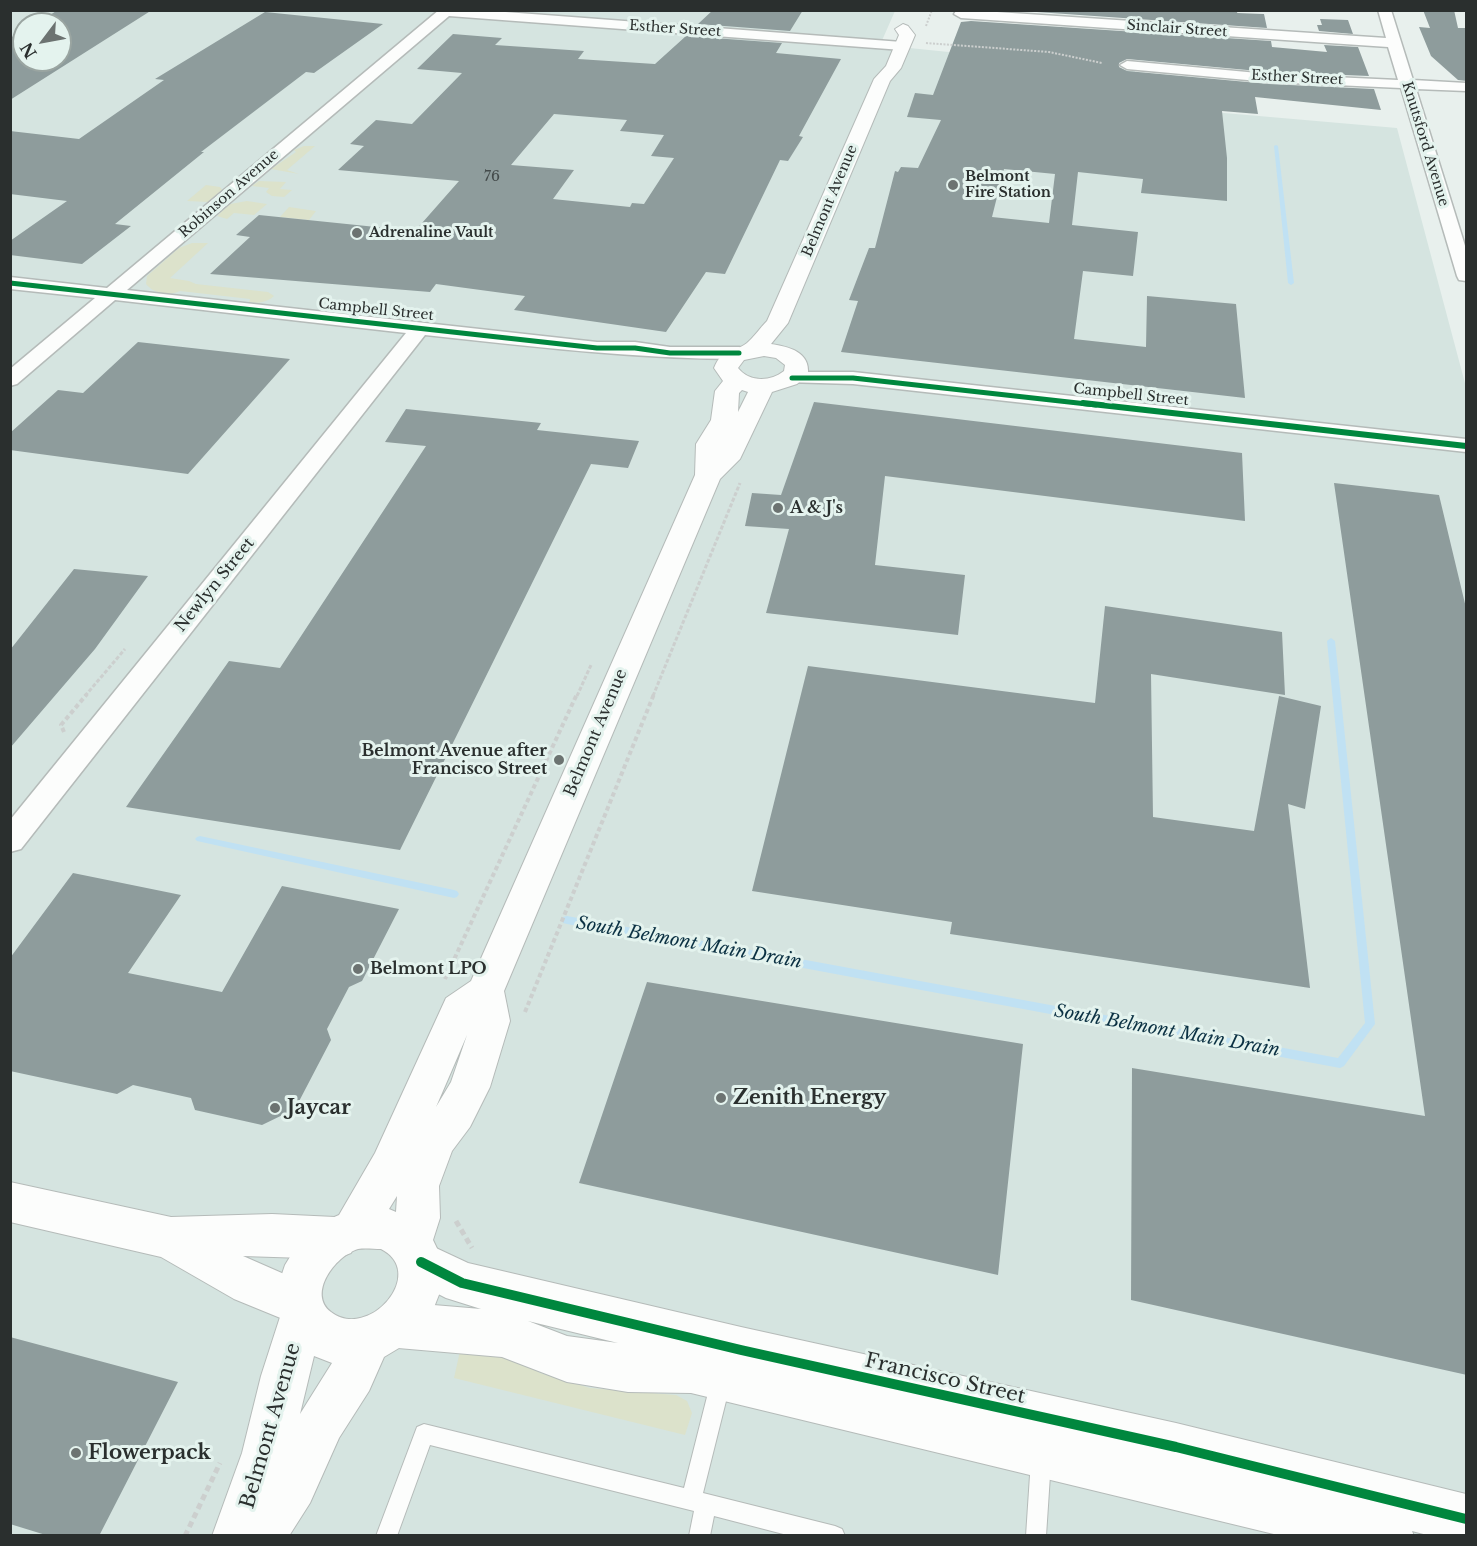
<!DOCTYPE html>
<html>
<head>
<meta charset="utf-8">
<style>
	body { margin:0 }
	#map { position:relative; width:1477px; height:1546px; overflow:hidden; background:#e8f0ed; font-family:"Libre Baskerville",serif }
	canvas { display:block }
	.frame { position:absolute; inset:0; border:12px solid #2a2f2e; pointer-events:none }
	.north { position:absolute; left:12px; top:12px; width:60px; height:60px; box-sizing:border-box; background:#e4f3ee; border:2px solid #9aa5a1; border-radius:50%; rotate:238deg; font-size:16px; font-weight:700; line-height:24px; text-align:center; color:#2a2f2e }
	.north::after { content:''; display:block; margin:auto; width:21px; height:27px; background:#6c7371; clip-path:polygon(50% 0,100% 100%,50% 72%,0 100%) }
</style>
</head>
<body>
<div id="map">
<canvas width="1477" height="1546"></canvas>
<div class="frame"></div>
<div class="north">N</div>
</div>
<script>
const c = document.querySelector('canvas').getContext('2d');
c.lineJoin = 'round';
function fill(path, color) { c.fillStyle = color; c.fill(path, 'evenodd'); }
function trace(path, color, width, dash) { c.strokeStyle = color; c.lineWidth = width; c.lineCap = dash ? 'butt' : 'round'; c.setLineDash(dash || []); c.stroke(path); }
function write(font, color, halo, rows, align = 'center') {
  c.font = font + ' "Libre Baskerville",serif'; c.lineWidth = 6; c.setLineDash([]); c.textBaseline = 'middle'; c.strokeStyle = halo; c.fillStyle = color; for (const [text, x, y, turn = 0] of rows) {
    c.save(); c.translate(x, y); c.rotate((+turn || 0) * Math.PI / 180); c.textAlign = isNaN(turn) ? turn : align; if (halo) c.strokeText(text, 0, 0); c.fillText(text, 0, 0); c.restore();
  }
}
fill(new Path2D(`
	M10 11H895L880 45 1135 71 1132 105 1397 128 1466 387V1535H11ZM24 24H60V60H24Z`), '#d5e4e0');
fill(new Path2D(`
	M304 146H315L287 170 299 174 271 169 296 152 294 150Z
	M259 181 286 182 280 189 292 190 284 197 272 196 266 192 269 188 252 186Z
	M206 185 220 187 223 191 208 202 187 201Z
	M247 201 267 204 254 215 234 213 227 219 217 216 230 204Z
	M289 207 316 211 309 220 280 217Z
	M192 243H208L170 278 189 281 196 284 268 292 274 296C268 302 258 304 249 302L250 299 180 291C169 296 154 294 146 284L147 276 179 248Z
	M460 1351 516 1358 540 1373 590 1388 676 1395 687 1401 692 1413 685 1435 454 1378Z`), '#dce2cb');
fill(new Path2D(`
	M1276 145 1278 146 1294 283 1291 285 1288 283 1274 146Z
	M1331 638 1335 641 1375 1024 1344 1066 1340 1068 567 924 563 923 562 920 563 917 567 916 1338 1058 1365 1023 1327 641Z
	M200 836 454 890 457 891 459 894 457 897 454 898 197 841 195 839 197 837Z`), '#c0e1f3');
fill(new Path2D(`
	M58 10H152L10 100V38L24 30V60H60V24H35Z
	M713 10H803L790 31 698 24Z
	M1008 10H1238L1237 13 1264 14 1267 28Z
	M1423 10H1454L1458 28H1467V81L1458 80 1431 56 1419 27 1430 28Z
	M265 12 383 24 314 73 306 72 201 152H204L115 224 131 226 82 264 10 255V241L67 201 10 194V131L79 139 164 80 155 79Z
	M1320 19 1348 20 1353 34 1319 31 1317 25H1322Z
	M971 21 1271 41 1272 47 1327 52 1324 45 1358 47 1369 76 1269 72 1127 59 1119 63V67L1127 71 1269 84 1374 89 1381 110 1255 97 1258 114 1222 111 1227 158V201L1141 193 1143 179 1078 172 1072 225 1138 232 1133 276 1083 271 1074 339 1146 347 1147 296 1236 304 1245 398 841 352 858 301 849 300 869 248H875L895 171 898 172 901 167 918 168 941 120 907 117 915 93 933 95 961 22ZM1004 169 1055 174 1049 223 992 217Z
	M453 34 502 38 495 45 584 51 578 59 655 64 686 36 782 43 776 53 841 59 799 136 803 137 788 161 780 160 725 274 706 272 666 332 514 310 525 296 436 284 430 292 210 274 250 237 236 235 259 215 415 231 459 181 338 170 364 146 350 144 376 120 412 124 462 73 417 69ZM554 114 627 120 620 131 664 135 651 156 674 158 644 204 632 203 630 207 553 199 574 170 511 165Z
	M138 342 290 359 188 474 10 450V433L58 390 83 393Z
	M814 402 1242 453 1245 521 885 476 875 565 965 575 958 635 766 613 789 529 745 526 752 493 781 495Z
	M406 409 541 423 537 430 639 441 628 468 591 464 400 850 126 807 229 661 280 668 426 446 385 442Z
	M1334 483 1439 495 1467 612V1375L1131 1300 1132 1068 1425 1116Z
	M74 569 148 576 95 649 10 748V650Z
	M1105 606 1282 632 1285 695 1151 674 1153 817 1254 831 1279 696 1321 706 1305 809 1288 804 1310 988 950 934 952 922 752 891 808 666 1095 703Z
	M73 873 181 895 128 973 222 992 282 886 399 909 362 981 349 987 327 1029 331 1040 295 1109 262 1125 195 1110 191 1098 133 1085 117 1094 10 1071V958Z
	M647 982 1023 1044 998 1275 579 1183Z
	M10 1337 178 1382 99 1536H49L10 1524Z`), '#8e9c9c');
const service = new Path2D(`
	M721 1371 728 1374 731 1381 703 1493 835 1526 842 1529 845 1536H791L714 1516 710 1536H689L694 1511 430 1445 397 1536H376L417 1427 424 1424 684 1488 711 1381 714 1374Z
	M1041 1450 1048 1453 1051 1460 1046 1536H1026L1031 1460 1034 1453Z`);
const minor = new Path2D(`
	M439 10H479L902 42 909 46 902 50 449 16 127 290 597 342H635L670 347H739L746 349 749 353 746 357 739 359C634 359 529 346 425 335L21 849 10 852V820L406 333 115 300 17 384 10 386V369L95 298 10 289V277L107 288Z
	M967 10 1386 38 1378 10H1391L1413 80 1466 83V91L1416 89 1466 249V281L1459 280 1457 276 1401 88 1269 82 1127 69 1120 65 1127 61 1269 74 1398 80 1388 47 961 18 954 14 956 11Z
	M792 372H853L1466 439V452L853 384 785 382 782 378 785 374Z`);
const tertiary = new Path2D(`
	M10 1182 171 1217 272 1214 335 1217 351 1223 357 1238 351 1253 335 1259 243 1256 316 1288 323 1304 316 1320 300 1326 234 1299 161 1257 10 1222Z
	M421 1241 468 1263 741 1327 1176 1423 1466 1494V1536H1431L1412 1531 1414 1536H1282L691 1393 628 1392 567 1382 502 1357 398 1348 382 1341 375 1325 382 1309 398 1302 481 1309 446 1298 405 1277 399 1262 405 1247ZM528 1321 618 1343 567 1336Z`);
const secondary = new Path2D(`
	M903 24 908 26 915 35 901 68 890 81 788 323 771 344C790 347 810 352 808 374L797 384 772 392 740 459 720 479 504 991 510 1021 490 1087 470 1127 452 1151 439 1186 440 1218 433 1240 443 1261 444 1282 429 1320 414 1339 384 1357 369 1391 339 1438 310 1503 289 1536H212L242 1453 261 1376 280 1317 275 1295 285 1265 301 1239 325 1221 339 1215 375 1153 446 998 471 981 695 475 696 444 711 420 715 391 723 381 714 368C723 346 733 354 747 343 754 337 760 328 767 321L874 79 886 66 899 35 895 29ZM764 356 776 358 785 365 784 371C770 382 749 382 738 368L744 360ZM742 390 748 392 738 412 739 393ZM467 1035 451 1082 436 1107ZM397 1196 396 1212 389 1209ZM381 1249C428 1273 369 1341 331 1312 307 1294 335 1256 358 1249 365 1248 374 1249 381 1249ZM314 1356 332 1363 300 1414Z`);
trace(service, '#b5bbb9', 2);
trace(minor, '#b5bbb9', 3);
trace(tertiary, '#b5bbb9', 2);
trace(secondary, '#b5bbb9', 2);
trace(new Path2D(`
	M926 26 932 10
	M926 43 1049 52 1102 63`), '#cccfce', 2, [2, 1.5]);
trace(new Path2D(`
	M85 696 125 649
	M577 696 591 665
	M653 696 740 483`), '#cccfce', 3, [4, 2]);
trace(new Path2D(`
	M64 732 61 725 87 694
	M445 979 577 694
	M525 1012 654 694`), '#cccfce', 4, [4.5, 3]);
trace(new Path2D(`
	M456 1221 472 1248
	M185 1536 220 1463`), '#cccfce', 5, [6, 4]);
fill(service, '#fcfdfc');
fill(minor, '#fcfdfc');
fill(tertiary, '#fcfdfc');
fill(secondary, '#fcfdfc');
trace(new Path2D(`
	M10 283 597 348H635L670 353H739
	M792 378H853L1096 405`), '#00873e', 5);
trace(new Path2D(`
	M1083 403 1466 446`), '#00873e', 6);
trace(new Path2D(`
	M421 1262 462 1283 741 1350 1176 1447 1466 1519`), '#00873e', 10);
for (const [x, y, r, color] of [
	[953,185,6,"#6c7371"],
	[357,233,6,"#6c7371"],
	[778,508,6,"#6c7371"],
	[559,760,6,"#6c7371"],
	[358,969,6,"#6c7371"],
	[721,1098,6,"#6c7371"],
	[275,1108,6,"#6c7371"],
	[76,1453,6,"#6c7371"]
]) { const dot = new Path2D(); dot.arc(x, y, r, 0, 2 * Math.PI); c.fillStyle = color; c.fill(dot); trace(dot, '#e4f3ee', 2); }
write('14px', '#2a2f2e', '#e4f3ee', [
	["Esther Street",675,29,4],
	["Sinclair Street",1177,29,4],
	["Esther Street",1297,78,3],
	["Knutsford Avenue",1425,144,73],
	["Robinson Avenue",229,194,-41],
	["Belmont Avenue",830,201,-67],
	["Campbell Street",376,310,6],
	["Campbell Street",1131,395,6]
]);
write('14px', '#434a4a', null, [
	["76",492,177]
]);
write('bold 14px', '#2a2f2e', '#e4f3ee', [
	["Belmont",965,177],
	["Fire Station",965,193],
	["Adrenaline Vault",369,233]
], 'left');
write('bold 16px', '#2a2f2e', '#e4f3ee', [
	["A & J's",790,508],
	["Belmont Avenue after",547,751,"right"],
	["Francisco Street",547,769,"right"],
	["Belmont LPO",370,969]
], 'left');
write('16px', '#2a2f2e', '#e4f3ee', [
	["Newlyn Street",215,585,-51],
	["Belmont Avenue",596,733,-67]
]);
write('italic 18px', '#0b3143', '#e4f3ee', [
	["South Belmont Main Drain",689,943,10],
	["South Belmont Main Drain",1167,1031,10]
]);
write('bold 20px', '#2a2f2e', '#e4f3ee', [
	["Zenith Energy",733,1098],
	["Jaycar",287,1108],
	["Flowerpack",88,1453]
], 'left');
write('20px', '#2a2f2e', '#e4f3ee', [
	["Francisco Street",945,1379,13],
	["Belmont Avenue",271,1426,-74]
]);
</script>
</body>
</html>
